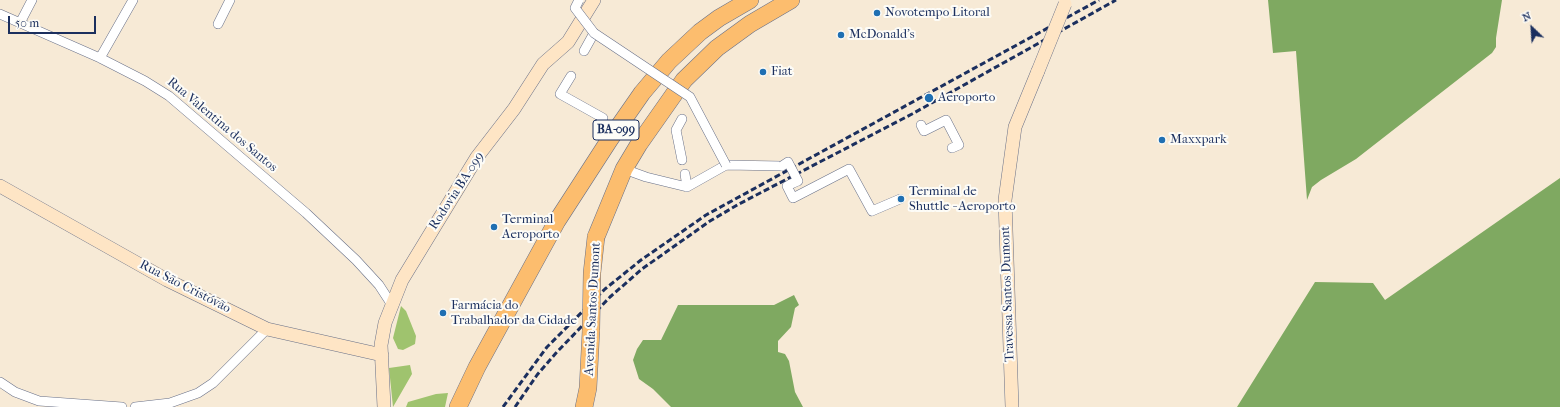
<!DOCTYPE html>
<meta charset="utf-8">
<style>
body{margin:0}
#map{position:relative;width:1560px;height:407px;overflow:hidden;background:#f7ead6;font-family:"IM FELL French Canon",serif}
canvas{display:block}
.north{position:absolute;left:1512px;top:8px;width:40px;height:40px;-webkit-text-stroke:3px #fdfcf7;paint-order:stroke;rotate:335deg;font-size:11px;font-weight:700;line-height:16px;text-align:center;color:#1b2f5e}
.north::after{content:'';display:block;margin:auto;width:14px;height:18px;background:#1b2f5e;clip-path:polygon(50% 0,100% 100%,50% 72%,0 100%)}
.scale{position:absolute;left:8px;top:16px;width:88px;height:18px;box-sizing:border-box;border:2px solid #1b2f5e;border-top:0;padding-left:5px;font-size:12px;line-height:14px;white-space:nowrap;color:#1b2f5e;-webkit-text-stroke:3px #fdfcf7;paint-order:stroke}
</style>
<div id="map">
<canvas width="1560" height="407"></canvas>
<div class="north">N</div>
<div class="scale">50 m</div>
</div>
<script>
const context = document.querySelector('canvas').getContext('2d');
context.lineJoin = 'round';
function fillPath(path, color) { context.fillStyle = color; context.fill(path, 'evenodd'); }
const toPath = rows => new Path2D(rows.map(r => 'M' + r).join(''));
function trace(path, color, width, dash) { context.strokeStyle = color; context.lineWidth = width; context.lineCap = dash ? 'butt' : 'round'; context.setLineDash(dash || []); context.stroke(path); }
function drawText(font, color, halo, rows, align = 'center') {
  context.font = font + ' "IM FELL French Canon",serif'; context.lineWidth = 4; context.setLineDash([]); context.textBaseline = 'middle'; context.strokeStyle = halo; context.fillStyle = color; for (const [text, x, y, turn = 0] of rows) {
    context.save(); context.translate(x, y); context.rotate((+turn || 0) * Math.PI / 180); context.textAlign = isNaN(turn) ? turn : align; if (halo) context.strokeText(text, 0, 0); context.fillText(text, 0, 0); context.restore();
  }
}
const green = toPath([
 [401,306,406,311,416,336,415,344,403,350,398,349,393,338],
 [410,365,412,374,393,407,389,368],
 [448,393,445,407,406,407,408,402,436,394]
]);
const forest = toPath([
 [1268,0,1502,0,1496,38,1496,47,1492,53,1356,159,1321,180,1312,187,1307,200,1296,51,1273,53],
 [1560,178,1560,407,1237,407,1315,282,1373,283,1385,300],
 [794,295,799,305,795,308,791,327,778,341,778,352,785,354,789,361,795,392,803,407,671,407,653,389,639,379,633,360,637,349,643,340,661,340,678,305,774,305]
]);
const street = toPath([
 [0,14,100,58,145,81,169,96,306,213,356,260,379,285,392,305],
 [20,23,32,0],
 [218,24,230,0],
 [584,51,594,33],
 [100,58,133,0],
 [571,76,560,94,603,118],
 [921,125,924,131,946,120,959,145,952,148],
 [682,160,676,130,682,119],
 [624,169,646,177,687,187,726,165,782,166],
 [685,174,687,187],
 [791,184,787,186,793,198,849,169,872,211,900,199],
 [0,382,15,392,39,401,122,407],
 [135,407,170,403,198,393,213,383,267,329]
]);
const secondary = toPath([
 [0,186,167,280,267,329,382,355],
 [384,407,381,345,385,323,402,280,477,157,514,109,543,64,568,42,594,0],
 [1012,407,1005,200,1015,127,1038,71]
]);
const highway = toPath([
 [596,237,624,169,639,144,684,80,717,48,750,24,791,0],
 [458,407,477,367,557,221,610,139,642,93,669,61,700,32,719,18,750,0],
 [584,407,588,388,591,330]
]);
const rail = toPath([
 [503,407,547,347,605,289,641,260,706,215,1099,0],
 [515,407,537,375,556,353,610,297,642,269,710,221,739,204,912,114,1116,0]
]);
const streetBridge = toPath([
 [579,0,575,8,594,33,690,97,726,165],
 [782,166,788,162,798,181,791,184]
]);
const secondaryBridge = toPath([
 [1038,71,1065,4]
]);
const highwayBridge = toPath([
 [591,330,592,273,596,237]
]);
const markers = [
 [877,13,4,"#1f6fb2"],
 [841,35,4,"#1f6fb2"],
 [763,72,4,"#1f6fb2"],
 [929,98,5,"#1f6fb2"],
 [1162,140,4,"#1f6fb2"],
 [901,199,4,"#1f6fb2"],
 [494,227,4,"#1f6fb2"],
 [443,313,4,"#1f6fb2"]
];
const shields = [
 [616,130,46]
];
const shieldNames = [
 ["BA-099",616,130]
];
const poiNames = [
 ["Novotempo Litoral",885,13],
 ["McDonald's",849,35],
 ["Fiat",771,72],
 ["Aeroporto",938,98],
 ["Maxxpark",1170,140],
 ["Terminal de",909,192],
 ["Shuttle - Aeroporto",909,207],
 ["Terminal",502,220],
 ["Aeroporto",502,235],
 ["Farmácia do",451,306],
 ["Trabalhador da Cidade",451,321]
];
const streetNames = [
 ["Rua Valentina dos Santos",222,125,40],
 ["Rodovia BA-099",457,191,-57],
 ["Rua São Cristóvão",185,287,27],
 ["Travessa Santos Dumont",1008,294,-92],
 ["Avenida Santos Dumont",593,309,-87]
];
fillPath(green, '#9fc36e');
fillPath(forest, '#7fa961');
trace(street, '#687088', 10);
trace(secondary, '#687088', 14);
trace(highway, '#687088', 18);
trace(street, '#fff', 9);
trace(secondary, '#fee5c5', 13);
trace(highway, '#fcbd6e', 17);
trace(rail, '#1b2f5e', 3, [6, 3]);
trace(streetBridge, '#687088', 10, []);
trace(secondaryBridge, '#687088', 14, []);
trace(highwayBridge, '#687088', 18, []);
trace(streetBridge, '#fff', 9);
trace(secondaryBridge, '#fee5c5', 13);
trace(highwayBridge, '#fcbd6e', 17);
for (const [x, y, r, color] of markers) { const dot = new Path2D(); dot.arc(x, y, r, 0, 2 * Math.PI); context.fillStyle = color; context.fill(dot); trace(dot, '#fdfcf7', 1.5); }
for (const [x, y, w] of shields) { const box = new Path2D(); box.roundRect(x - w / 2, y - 10, w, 20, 3); context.fillStyle = '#fdfcf7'; context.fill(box); trace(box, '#1b2f5e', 1); }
drawText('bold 12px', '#1b2f5e', null, shieldNames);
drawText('13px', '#1b2f5e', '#fdfcf7', poiNames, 'left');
drawText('13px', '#1b2f5e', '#fdfcf7', streetNames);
</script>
